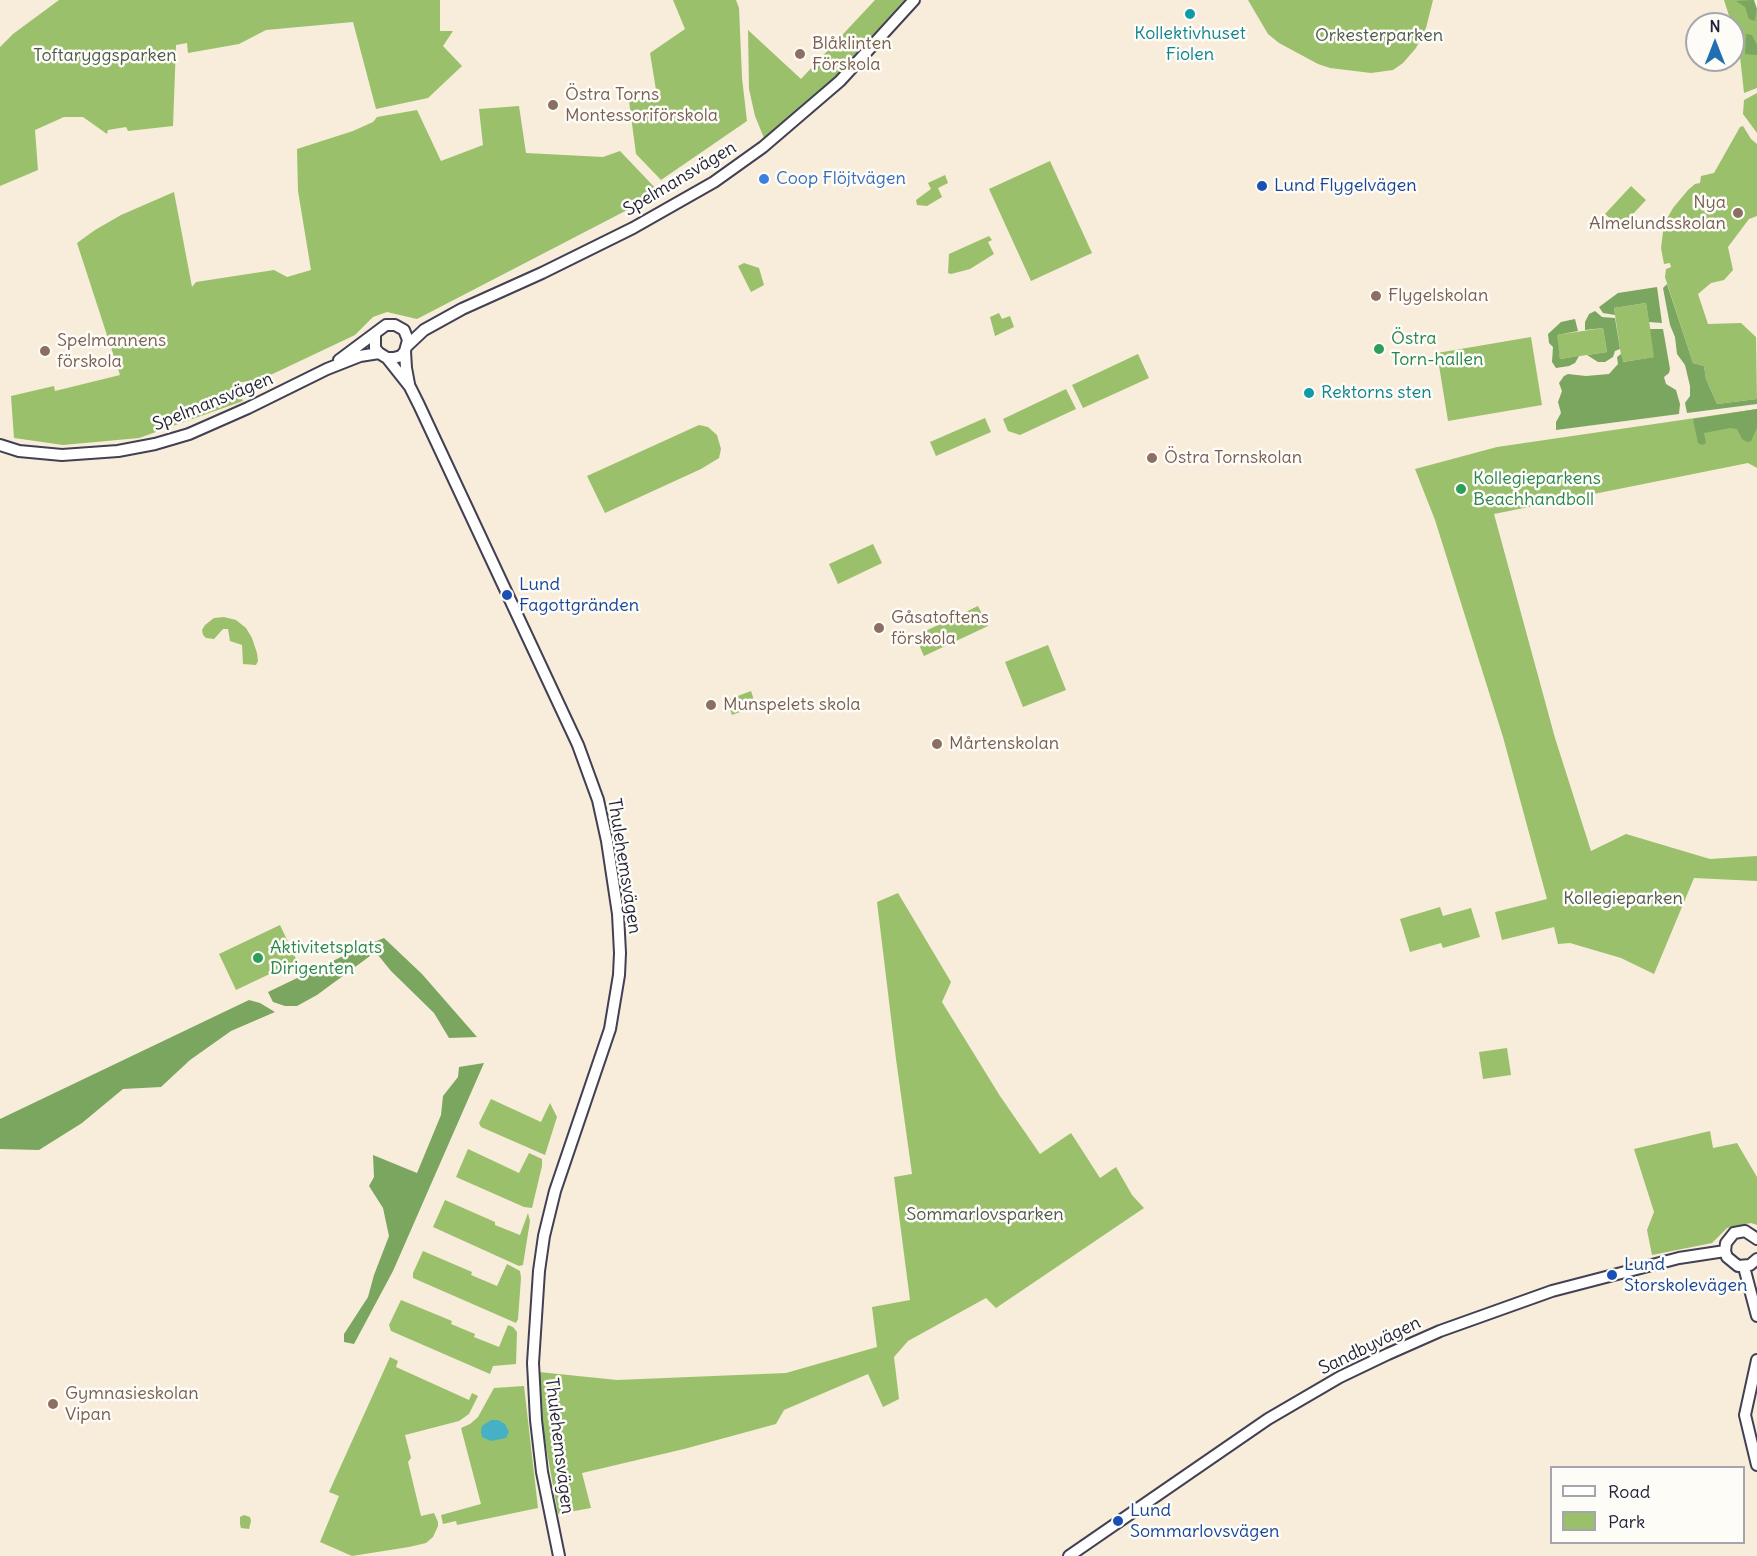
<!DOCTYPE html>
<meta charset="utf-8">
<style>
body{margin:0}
#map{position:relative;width:1757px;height:1556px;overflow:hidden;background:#f8ecda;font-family:Delius,sans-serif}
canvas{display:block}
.legend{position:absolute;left:1550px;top:1466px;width:195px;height:78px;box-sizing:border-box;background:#fdfcf7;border:2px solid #a5a5ac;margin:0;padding:8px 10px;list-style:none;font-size:18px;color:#22223b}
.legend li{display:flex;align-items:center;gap:12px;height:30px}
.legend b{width:30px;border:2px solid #a5a5ac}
.north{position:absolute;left:1685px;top:12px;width:60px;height:60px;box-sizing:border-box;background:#fdfcf7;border:2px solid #a5a5ac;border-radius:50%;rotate:0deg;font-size:16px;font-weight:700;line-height:24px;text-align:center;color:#22223b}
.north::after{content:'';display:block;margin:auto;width:21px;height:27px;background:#1f6fb2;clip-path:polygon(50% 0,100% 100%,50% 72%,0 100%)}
</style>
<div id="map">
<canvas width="1757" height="1556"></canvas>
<ul class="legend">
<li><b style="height:8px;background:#fff"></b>Road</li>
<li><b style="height:16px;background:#9ac06b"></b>Park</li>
</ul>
<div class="north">N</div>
</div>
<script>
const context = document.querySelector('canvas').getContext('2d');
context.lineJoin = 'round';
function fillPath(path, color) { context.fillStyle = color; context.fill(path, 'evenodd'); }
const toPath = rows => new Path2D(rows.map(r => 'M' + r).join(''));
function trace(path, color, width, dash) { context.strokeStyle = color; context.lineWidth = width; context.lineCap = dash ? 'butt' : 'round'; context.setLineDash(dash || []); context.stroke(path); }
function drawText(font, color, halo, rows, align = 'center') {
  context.font = font + ' Delius,sans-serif'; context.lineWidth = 5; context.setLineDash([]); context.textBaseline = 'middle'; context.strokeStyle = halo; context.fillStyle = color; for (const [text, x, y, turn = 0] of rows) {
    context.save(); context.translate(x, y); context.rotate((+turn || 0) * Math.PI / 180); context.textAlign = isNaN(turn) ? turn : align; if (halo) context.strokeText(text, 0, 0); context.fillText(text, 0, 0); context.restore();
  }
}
const green = toPath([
 [59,0,440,0,440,31,453,31,443,46,462,66,428,98,376,109,353,22,266,30,239,44,188,53,187,43,176,45,173,126,128,131,126,127,108,130,107,134,83,117,64,117,35,130,38,170,0,186,0,47,13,34],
 [673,0,736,0,739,8,742,78,747,121,661,180,636,154,629,101,657,96,650,53,685,29],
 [875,0,908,0,840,81,764,138,755,116,749,89,748,30,801,79],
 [1248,0,1433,0,1426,28,1416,48,1403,63,1393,70,1371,73,1330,68,1318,64,1279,43,1268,34],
 [1724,0,1753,0,1757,12,1757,88,1744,93,1739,47],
 [1757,93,1757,133,1743,114,1744,100],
 [519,106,526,153,603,157,620,151,660,193,417,319,387,312,373,317,355,335,262,379,236,383,243,401,139,438,63,445,14,438,11,396,54,386,55,391,120,375,77,243,95,230,121,215,174,192,192,287,196,282,274,270,287,277,311,270,298,191,297,149,353,131,373,122,377,117,417,110,441,161,483,145,479,109],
 [1743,126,1751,139,1757,144,1757,216,1749,219,1728,247,1733,270,1724,280,1711,283,1698,294,1708,324,1741,323,1756,337,1757,399,1717,404,1706,379,1704,366,1693,363,1665,277,1666,269,1671,267,1670,263,1664,264,1661,248,1664,224,1673,208,1688,190,1695,184,1700,183,1701,176,1714,173,1740,127],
 [1050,161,1092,253,1031,281,989,189],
 [945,175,948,183,938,188,942,197,927,206,917,205,916,200,931,189,928,183],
 [1631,186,1646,200,1620,228,1605,214],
 [989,236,992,240,988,242,994,254,970,269,951,274,948,273,949,254],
 [744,263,759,268,764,285,751,292,738,266],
 [1646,303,1655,357,1622,362,1614,308],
 [999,313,1002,319,1010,316,1014,327,995,336,990,317],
 [1603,328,1607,352,1560,359,1556,335],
 [1531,337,1542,405,1448,421,1437,353],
 [1138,354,1149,378,1083,408,1072,385],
 [1066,389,1076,409,1020,435,1008,431,1003,419],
 [1757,409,1757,468,1748,463,1494,514,1555,738,1591,851,1626,834,1710,859,1757,856,1757,881,1694,878,1654,974,1621,958,1570,943,1558,944,1554,927,1502,940,1495,912,1547,899,1503,737,1435,520,1415,469,1497,447],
 [985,418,991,432,936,456,930,442],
 [699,425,708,427,717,435,721,449,719,458,701,469,605,513,587,476],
 [873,544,882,563,838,584,829,564],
 [978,606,988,626,924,656,915,636],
 [224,617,236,620,246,628,252,638,257,653,258,661,256,665,243,664,242,645,230,641,228,629,223,629,214,639,206,638,203,635,202,630,205,625,214,618],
 [1048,645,1066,690,1023,707,1005,662],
 [751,691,756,706,732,715,727,700],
 [898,893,951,982,942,1002,1000,1096,1040,1154,1071,1133,1100,1178,1116,1167,1132,1195,1144,1208,996,1308,986,1298,908,1341,894,1357,899,1399,883,1407,868,1374,784,1410,776,1424,684,1449,582,1473,591,1508,558,1514,541,1418,539,1372,617,1380,786,1373,877,1347,872,1307,910,1300,894,1177,912,1174,896,1059,877,902],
 [1440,907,1443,916,1471,908,1480,937,1443,948,1441,943,1410,952,1400,919],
 [280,925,297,961,236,990,219,954],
 [1507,1048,1511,1075,1483,1079,1479,1052],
 [491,1099,541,1122,550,1103,557,1117,545,1155,481,1127,479,1123],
 [1710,1131,1713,1148,1737,1143,1757,1177,1757,1225,1751,1223,1727,1228,1712,1243,1652,1255,1647,1230,1654,1212,1634,1149],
 [468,1149,519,1173,529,1153,542,1159,542,1166,532,1208,524,1207,456,1177],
 [445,1200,495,1222,495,1225,520,1235,528,1213,530,1221,523,1265,519,1266,433,1227],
 [423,1251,472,1272,471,1275,497,1286,507,1264,520,1271,521,1278,518,1319,516,1323,413,1278,413,1273],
 [401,1300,452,1321,451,1324,475,1334,474,1337,499,1347,508,1325,513,1327,517,1332,516,1364,493,1366,490,1374,391,1331,389,1325],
 [390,1357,398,1361,396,1367,469,1400,472,1393,478,1396,469,1414,459,1421,405,1435,411,1458,408,1462,421,1516,434,1513,438,1522,438,1526,433,1537,426,1543,409,1547,352,1556,320,1542,339,1496,329,1492],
 [524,1386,538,1508,457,1525,456,1521,443,1524,441,1515,481,1504,461,1428,470,1424,478,1417,494,1388],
 [244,1515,250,1517,251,1521,249,1529,241,1528,240,1524,240,1517]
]);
const forest = toPath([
 [1754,0,1757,9,1755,21,1749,19,1745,7,1736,1],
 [1746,34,1752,35,1757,45,1757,55,1745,54],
 [1667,284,1693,363,1704,366,1706,379,1717,404,1757,399,1757,404,1687,413,1685,403,1690,396,1690,386,1685,365,1677,354,1675,337,1670,325,1663,288],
 [1657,287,1662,323,1649,322,1646,303,1614,308,1615,315,1603,313,1599,307,1618,293],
 [1595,311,1602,317,1615,318,1620,349,1615,351,1613,357,1605,362,1598,362,1587,355,1607,352,1603,328,1585,330,1585,322,1589,314],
 [1575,319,1578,331,1557,335,1560,359,1579,356,1575,363,1569,366,1556,368,1552,362,1553,347,1549,343,1548,334,1561,322],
 [1650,329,1663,329,1670,369,1669,373,1664,377,1666,384,1676,390,1680,404,1679,414,1556,430,1556,422,1561,413,1558,402,1562,391,1559,383,1564,376,1568,374,1586,376,1609,374,1618,364,1617,357,1621,354,1623,362,1654,357],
 [1757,409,1757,428,1751,441,1747,442,1742,439,1737,429,1730,428,1704,433,1706,443,1702,445,1698,443,1693,419],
 [384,938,422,974,477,1037,449,1038,434,1013,391,971,369,944],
 [362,947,370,956,317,995,297,1006,285,1006,273,1002,268,992],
 [249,1000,260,1003,275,1012,231,1031,190,1060,161,1087,123,1089,82,1123,39,1150,0,1149,0,1119],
 [484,1063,393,1271,354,1344,344,1342,344,1334,368,1297,374,1275,389,1236,383,1208,369,1186,374,1177,373,1155,417,1173,441,1115,443,1096,458,1077,459,1067]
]);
const water = toPath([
 [491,1420,498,1420,505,1424,509,1432,506,1438,491,1441,482,1437,481,1432,482,1426]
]);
const secondary = toPath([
 [407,346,424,330,462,309,542,273,633,228,714,182,763,147,840,81,914,0],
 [405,351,406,368,409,384],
 [387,358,410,387,419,405,578,745,598,800,607,841,618,914,620,953,619,975,610,1029,555,1191,544,1236,539,1271,533,1363,536,1420,542,1472,559,1556],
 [339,360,386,325,395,325,404,330,408,340,405,351,401,356,394,358,387,358,379,353,375,348,375,334],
 [0,445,19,451,62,455,118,451,155,444,189,434,248,408,327,369,360,356,379,353],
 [1757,1239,1745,1231,1734,1233,1726,1243,1725,1251,1727,1257,1738,1266,1750,1265,1757,1259],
 [1744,1267,1757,1316],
 [1757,1360,1745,1415,1757,1465],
 [1069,1556,1268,1419,1340,1377,1388,1354,1440,1331,1552,1291,1679,1258,1725,1251]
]);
const markers = [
 [1190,14,6,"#0f9aa8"],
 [800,54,6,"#8d6e63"],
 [553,105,6,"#8d6e63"],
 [764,179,6,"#3f7fe0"],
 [1262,186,6,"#1a4fb4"],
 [1738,213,6,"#8d6e63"],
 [1376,296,6,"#8d6e63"],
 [1379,349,6,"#2e9e5b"],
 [45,351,6,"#8d6e63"],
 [1309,393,6,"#0f9aa8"],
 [1152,458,6,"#8d6e63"],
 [1461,489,6,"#2e9e5b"],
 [507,595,6,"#1a4fb4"],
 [879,628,6,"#8d6e63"],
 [711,705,6,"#8d6e63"],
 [937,744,6,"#8d6e63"],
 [258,958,6,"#2e9e5b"],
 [1612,1275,6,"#1a4fb4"],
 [53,1404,6,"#8d6e63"],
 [1118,1521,6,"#1a4fb4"]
];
const cultureNames = [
 ["Kollektivhuset",1190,34],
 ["Fiolen",1190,55],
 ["Rektorns sten",1321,393,"left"]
];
const parkNames = [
 ["Orkesterparken",1379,36],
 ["Toftaryggsparken",105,56],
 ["Kollegieparken",1623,899],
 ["Sommarlovsparken",985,1215]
];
const educationNames = [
 ["Blåklinten",812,44],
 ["Förskola",812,65],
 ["Östra Torns",565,95],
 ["Montessoriförskola",565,116],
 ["Nya",1726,203,"right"],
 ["Almelundsskolan",1726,224,"right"],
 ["Flygelskolan",1388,296],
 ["Spelmannens",57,341],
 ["förskola",57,362],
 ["Östra Tornskolan",1164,458],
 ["Gåsatoftens",891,618],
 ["förskola",891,639],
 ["Munspelets skola",723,705],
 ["Mårtenskolan",949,744],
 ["Gymnasieskolan",65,1394],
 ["Vipan",65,1415]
];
const streetNames = [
 ["Spelmansvägen",680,179,-31],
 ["Spelmansvägen",213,402,-22],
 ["Thulehemsvägen",624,866,81],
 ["Sandbyvägen",1370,1346,-26],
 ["Thulehemsvägen",559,1446,83]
];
const shopNames = [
 ["Coop Flöjtvägen",776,179]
];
const transitNames = [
 ["Lund Flygelvägen",1274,186],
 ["Lund",519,585],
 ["Fagottgränden",519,606],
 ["Lund",1624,1265],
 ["Storskolevägen",1624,1286],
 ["Lund",1130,1511],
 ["Sommarlovsvägen",1130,1532]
];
const leisureNames = [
 ["Östra",1391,339],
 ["Torn-hallen",1391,360],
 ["Kollegieparkens",1473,479],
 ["Beachhandboll",1473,500],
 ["Aktivitetsplats",270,948],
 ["Dirigenten",270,969]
];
fillPath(green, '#9ac06b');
fillPath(forest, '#7ba65f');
fillPath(water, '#46b1c5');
trace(secondary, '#424053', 14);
trace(secondary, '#fff', 10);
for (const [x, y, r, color] of markers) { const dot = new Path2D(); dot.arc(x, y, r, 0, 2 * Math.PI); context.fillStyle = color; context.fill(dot); trace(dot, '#fdfcf7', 2); }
drawText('18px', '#0d838f', '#fdfcf7', cultureNames);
drawText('18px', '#4c594c', '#fdfcf7', parkNames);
drawText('18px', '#785e54', '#fdfcf7', educationNames, 'left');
drawText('18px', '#22223b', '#fdfcf7', streetNames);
drawText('18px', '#366cbe', '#fdfcf7', shopNames, 'left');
drawText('18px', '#164399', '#fdfcf7', transitNames, 'left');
drawText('18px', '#27864d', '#fdfcf7', leisureNames, 'left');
</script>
